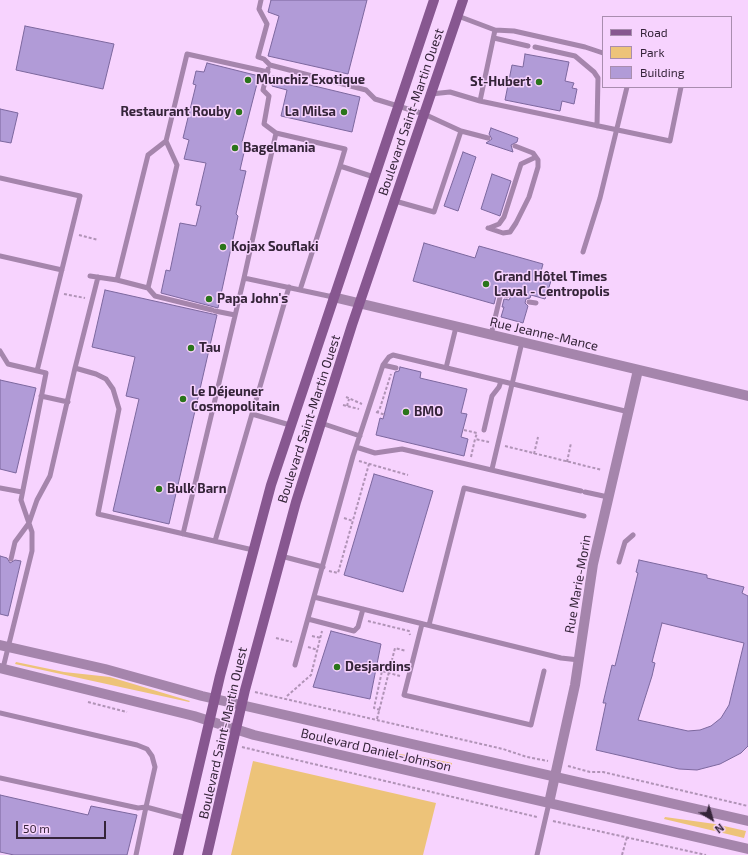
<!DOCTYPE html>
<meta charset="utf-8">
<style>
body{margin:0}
#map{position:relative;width:748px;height:855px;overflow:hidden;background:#f7d3fe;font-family:"Exo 2",sans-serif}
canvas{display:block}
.legend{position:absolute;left:602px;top:16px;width:130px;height:72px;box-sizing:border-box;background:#f7d3fe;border:1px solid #a98daf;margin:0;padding:5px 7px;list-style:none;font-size:12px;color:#352439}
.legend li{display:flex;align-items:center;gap:8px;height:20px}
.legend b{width:20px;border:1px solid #a98daf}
.north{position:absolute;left:692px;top:799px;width:40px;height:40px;-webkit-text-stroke:3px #f7d3fe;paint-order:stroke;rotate:142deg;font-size:11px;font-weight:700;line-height:16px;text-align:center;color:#352439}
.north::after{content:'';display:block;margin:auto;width:14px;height:18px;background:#352439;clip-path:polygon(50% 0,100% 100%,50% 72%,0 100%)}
.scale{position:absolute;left:16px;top:821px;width:90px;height:18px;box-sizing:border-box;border:2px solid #352439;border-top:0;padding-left:5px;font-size:12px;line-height:14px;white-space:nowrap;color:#352439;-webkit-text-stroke:3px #f7d3fe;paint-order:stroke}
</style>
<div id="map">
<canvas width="748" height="855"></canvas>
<ul class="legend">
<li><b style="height:5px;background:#875790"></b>Road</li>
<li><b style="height:11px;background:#edc379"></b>Park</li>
<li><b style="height:11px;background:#b19bd7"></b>Building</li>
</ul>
<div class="north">N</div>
<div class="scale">50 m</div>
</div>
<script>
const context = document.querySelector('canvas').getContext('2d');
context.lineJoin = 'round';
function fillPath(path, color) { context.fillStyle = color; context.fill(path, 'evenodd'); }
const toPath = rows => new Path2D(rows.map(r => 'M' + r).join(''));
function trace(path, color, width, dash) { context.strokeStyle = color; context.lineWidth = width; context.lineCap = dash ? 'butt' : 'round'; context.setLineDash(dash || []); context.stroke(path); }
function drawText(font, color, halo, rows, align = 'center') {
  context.font = font + ' "Exo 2",sans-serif'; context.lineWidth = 3; context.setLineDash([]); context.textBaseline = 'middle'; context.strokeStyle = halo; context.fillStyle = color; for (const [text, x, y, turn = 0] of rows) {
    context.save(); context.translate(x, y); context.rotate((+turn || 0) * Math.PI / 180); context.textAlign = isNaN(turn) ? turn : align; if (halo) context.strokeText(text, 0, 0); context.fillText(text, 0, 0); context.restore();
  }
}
const green = toPath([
 [16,662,64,672,110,677,190,701,189,702,15,664],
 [384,752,422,757,452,763,452,765,404,759,384,754],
 [253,761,436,803,423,855,231,855],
 [665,817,715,824,746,831,744,838,664,819]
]);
const building = toPath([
 [271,0,367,0,348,74,268,56,279,16,268,12,271,0],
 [25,26,114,44,103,89,16,70,25,26],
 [525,54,569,62,565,81,574,83,572,88,577,89,574,104,562,101,560,111,505,100,512,65,523,67,525,54],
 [207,63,259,76,242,142,246,144,240,170,246,171,236,214,238,216,218,308,161,293,166,270,170,271,180,223,196,226,201,206,196,205,206,163,184,159,189,140,183,138,196,85,193,84,196,71,204,72,207,63],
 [273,76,360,97,352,132,281,116,287,90,272,86,273,76],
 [0,109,18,113,11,143,0,141,0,109],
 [491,128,518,138,517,142,511,145,513,152,486,143,492,139,489,134,491,128],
 [463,152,476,157,458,211,444,206,463,152],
 [492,174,511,181,500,216,481,209,492,174],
 [424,243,475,258,479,246,543,264,540,275,552,278,545,299,531,295,530,298,526,299,525,303,528,306,523,323,501,317,504,307,502,307,504,299,509,300,511,296,509,293,503,289,497,292,494,304,413,281,424,243],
 [105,290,217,315,169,524,113,511,139,399,126,396,135,357,92,347,105,290],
 [400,367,421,372,420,378,467,389,461,413,467,414,461,437,468,439,464,456,376,435,380,418,383,419,395,372,399,371,400,367],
 [0,380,36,388,16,473,0,469,0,380],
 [374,474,433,491,403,592,344,575,374,474],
 [0,556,7,558,10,563,15,560,21,561,8,616,0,614,0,556],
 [639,560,707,575,707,578,744,587,742,593,748,596,748,746,741,753,720,764,697,770,679,769,596,750,606,703,603,703,612,665,615,666,638,573,636,572,639,560],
 [662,623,744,643,729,705,721,718,711,726,700,730,688,731,638,720,652,676,655,663,652,662,662,623],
 [331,631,381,644,370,699,313,687,331,631],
 [0,795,88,815,91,806,137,815,127,855,14,855,0,852,0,795]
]);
const path = toPath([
 [79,235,98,240],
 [64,294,85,298],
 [346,397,362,404],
 [343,405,359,409],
 [347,406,349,399],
 [376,412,386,415],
 [377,413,380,408,391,374],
 [464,430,477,433,475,439],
 [505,446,602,470],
 [534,454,538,437],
 [471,457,475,439,489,442],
 [359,461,408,475],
 [567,462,571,443],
 [344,518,353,521],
 [329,571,338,573,369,464],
 [368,621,409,631,410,635],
 [312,636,321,638],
 [276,638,292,642],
 [308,647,318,650],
 [255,692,503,749,527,757,548,761],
 [287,696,311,675,322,631],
 [88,702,127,712],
 [380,710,374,708,382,671,400,676],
 [377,719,395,648,406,651],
 [242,747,537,817],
 [568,766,590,772,603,772,748,806],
 [553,821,706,855],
 [622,855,627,837]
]);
const service = toPath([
 [261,0,259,9,267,24,258,57,264,59,270,65,366,90,375,99,424,114,461,131,434,212,395,201],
 [458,16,495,30,480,101],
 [495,30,514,31,585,47,603,53],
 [494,38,528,46],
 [535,47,575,56,594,72,598,78,597,126],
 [268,69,263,90,269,96,264,124,276,133],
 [431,94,450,92,480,101,670,141,681,87],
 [461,131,488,138],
 [0,178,80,196,37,371],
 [488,228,503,233,510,232,516,223,529,197,538,167,538,160,533,153,515,146],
 [489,228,499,224,504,217,521,164,536,157],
 [583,252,600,198,627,87],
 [0,256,62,270],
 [90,276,117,280],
 [98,277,75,368,96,374,106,379,113,389,119,409,98,514,253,550],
 [244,278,333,297],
 [148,288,177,165,166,141],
 [300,290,340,166,374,177],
 [529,302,536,303],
 [212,310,155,296,148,288,117,280,148,155,166,141,187,54,268,72],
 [215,311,235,315],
 [491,335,501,293,507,296],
 [0,351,8,364,46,373,21,500,32,532,32,551,3,668],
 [383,365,396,368],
 [446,368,456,327],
 [41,396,68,402],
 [252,414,290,425],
 [321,423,360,436],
 [484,430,492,396,499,387,501,381],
 [356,447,375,453,402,449,581,491],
 [492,469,522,342],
 [0,488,22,492],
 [585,492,608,497],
 [183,534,244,278,276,133,345,149,340,166],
 [215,541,289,287],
 [281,556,323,567],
 [11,559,15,542,29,523,37,500,50,476,75,368],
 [619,562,625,542,633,535],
 [314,597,561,658,579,660],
 [308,619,354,631,358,627,363,609],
 [422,624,404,695,531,725,544,671],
 [429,625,464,488,584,516],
 [295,665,353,456,383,365,389,357,393,355,629,412],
 [0,713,137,745,147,749,152,756,155,767,146,807,187,818],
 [0,778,138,808,146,807,136,855],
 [537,855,549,803]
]);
const minor = toPath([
 [333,297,748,396],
 [549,803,575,685,593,564,638,370]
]);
const tertiary = toPath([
 [0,645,105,669,202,696,748,821],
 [0,668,194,716,254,735,748,849]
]);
const secondary = toPath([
 [178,855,220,676,271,485,434,0],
 [207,855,245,690,296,502,352,325,463,0]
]);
const markers = [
 [248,80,4,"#2a751b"],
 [539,82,4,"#2a751b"],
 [239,112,4,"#2a751b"],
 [344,112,4,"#2a751b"],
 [235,148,4,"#2a751b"],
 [223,247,4,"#2a751b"],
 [486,284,4,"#2a751b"],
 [209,299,4,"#2a751b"],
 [191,348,4,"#2a751b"],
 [183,399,4,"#2a751b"],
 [406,412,4,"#2a751b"],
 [159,489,4,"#2a751b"],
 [337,667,4,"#2a751b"]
];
const poiNames = [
 ["Munchiz Exotique",256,80],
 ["St-Hubert",531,82,"right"],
 ["Restaurant Rouby",231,112,"right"],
 ["La Milsa",336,112,"right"],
 ["Bagelmania",243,148],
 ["Kojax Souflaki",231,247],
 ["Grand Hôtel Times",494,277],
 ["Laval - Centropolis",494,292],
 ["Papa John's",217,299],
 ["Tau",199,348],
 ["Le Déjeuner",191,392],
 ["Cosmopolitain",191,407],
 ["BMO",414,412],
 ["Bulk Barn",167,489],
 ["Desjardins",345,667]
];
const streetNames = [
 ["Boulevard Saint-Martin Ouest",411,112,-71],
 ["Rue Jeanne-Mance",544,334,13],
 ["Boulevard Saint-Martin Ouest",309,419,-72],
 ["Rue Marie-Morin",578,584,-80],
 ["Boulevard Saint-Martin Ouest",223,733,-77],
 ["Boulevard Daniel-Johnson",376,750,13]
];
fillPath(green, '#edc379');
fillPath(building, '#b19bd7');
trace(building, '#7c679e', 1);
trace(path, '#b093b6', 2, [3, 2]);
trace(service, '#a585ac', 5);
trace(minor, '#a585ac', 10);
trace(tertiary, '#a585ac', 10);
trace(secondary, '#875790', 10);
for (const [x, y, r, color] of markers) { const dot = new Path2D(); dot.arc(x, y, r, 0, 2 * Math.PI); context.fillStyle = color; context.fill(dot); trace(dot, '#f7d3fe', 1.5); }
drawText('bold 13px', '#352439', '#f7d3fe', poiNames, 'left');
drawText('13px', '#352439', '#f7d3fe', streetNames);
</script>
